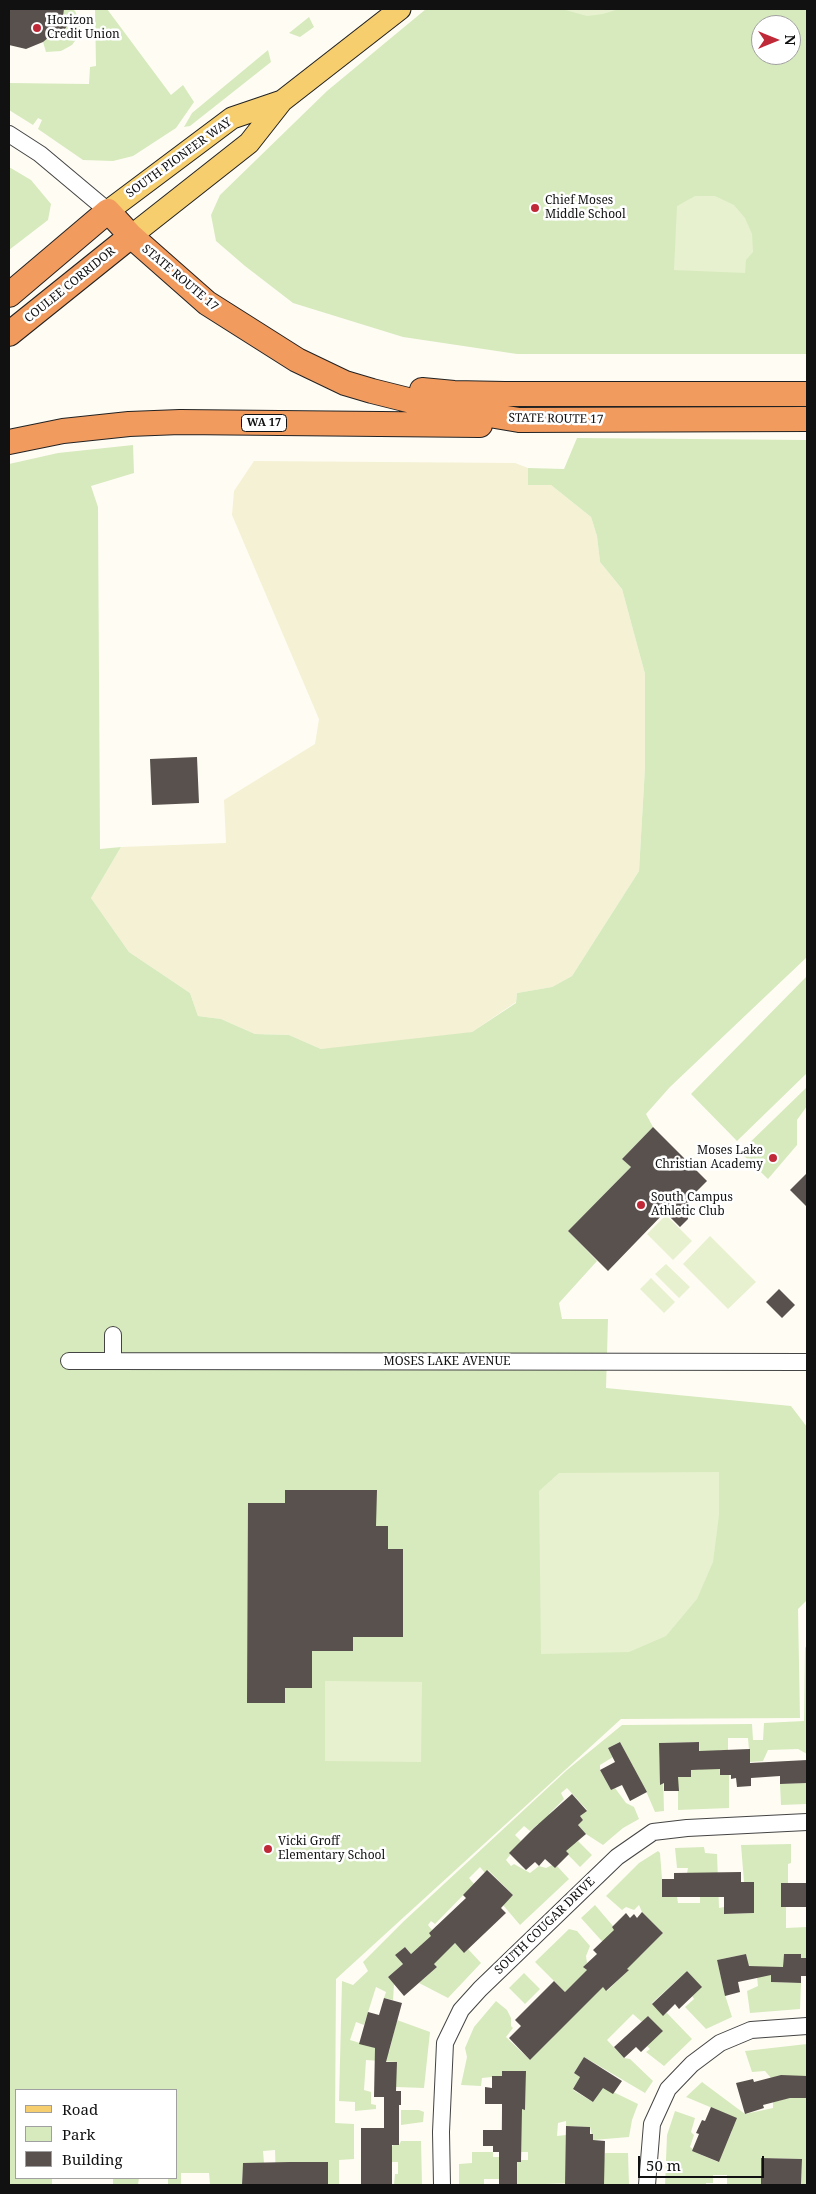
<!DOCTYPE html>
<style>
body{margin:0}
#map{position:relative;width:816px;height:2194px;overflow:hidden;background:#fffcf4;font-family:"Noto Serif",serif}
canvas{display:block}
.frame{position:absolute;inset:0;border:10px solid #111;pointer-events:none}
.legend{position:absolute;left:15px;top:2089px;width:162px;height:90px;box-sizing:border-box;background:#fff;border:1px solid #a0a0a0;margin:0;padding:6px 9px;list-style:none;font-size:15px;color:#111}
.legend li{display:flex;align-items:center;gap:10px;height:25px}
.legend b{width:25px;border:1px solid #a0a0a0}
.north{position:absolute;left:751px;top:15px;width:50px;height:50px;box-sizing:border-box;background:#fff;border:1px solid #a0a0a0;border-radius:50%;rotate:90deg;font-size:14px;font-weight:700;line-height:20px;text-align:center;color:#111}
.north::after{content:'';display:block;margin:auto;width:18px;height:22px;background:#c02938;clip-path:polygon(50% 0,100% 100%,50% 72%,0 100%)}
.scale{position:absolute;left:638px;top:2156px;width:126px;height:22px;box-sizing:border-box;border:2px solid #111;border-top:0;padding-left:6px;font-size:15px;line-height:18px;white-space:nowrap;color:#111;-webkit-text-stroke:4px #fff;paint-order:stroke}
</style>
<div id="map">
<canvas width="816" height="2194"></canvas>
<div class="frame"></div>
<ul class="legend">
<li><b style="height:6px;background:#f6ce6d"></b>Road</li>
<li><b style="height:14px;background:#d7eabd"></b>Park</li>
<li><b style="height:14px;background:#59514d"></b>Building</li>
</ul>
<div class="north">N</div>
<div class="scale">50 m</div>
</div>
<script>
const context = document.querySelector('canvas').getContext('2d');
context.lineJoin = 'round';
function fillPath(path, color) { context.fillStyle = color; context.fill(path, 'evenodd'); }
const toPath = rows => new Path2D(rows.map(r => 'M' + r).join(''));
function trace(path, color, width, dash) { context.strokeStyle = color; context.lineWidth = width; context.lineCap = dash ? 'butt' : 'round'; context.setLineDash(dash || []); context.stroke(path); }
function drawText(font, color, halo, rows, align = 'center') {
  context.font = font + ' "Noto Serif",serif'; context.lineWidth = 5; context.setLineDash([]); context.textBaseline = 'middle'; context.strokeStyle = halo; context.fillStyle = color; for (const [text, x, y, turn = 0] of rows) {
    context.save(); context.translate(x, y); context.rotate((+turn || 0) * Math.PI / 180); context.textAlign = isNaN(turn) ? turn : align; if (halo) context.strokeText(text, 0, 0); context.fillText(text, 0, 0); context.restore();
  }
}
const farmland = toPath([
 [254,461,515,463,528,468,528,485,551,485,591,517,597,536,600,562,622,589,645,674,645,767,639,871,572,976,552,987,517,993,516,1002,472,1032,411,1046,321,1049,289,1035,255,1034,221,1019,198,1016,190,993,129,952,91,898,121,847,226,843,224,800,315,744,319,719,232,515,234,491]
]);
const green = toPath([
 [64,9,73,9,75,11,80,22,80,34,72,45,61,51,46,52,43,42,54,33,59,37,70,22,63,17],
 [95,9,107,9,171,95,183,85,194,102,176,128,133,156,113,161,83,160,38,129,42,120,38,118,33,125,9,110,9,83,89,84,90,67,96,66],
 [426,9,807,9,807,354,517,354,403,337,293,303,245,266,216,241,211,215,220,195,327,91],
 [761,25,791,25,791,55,761,55],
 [309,17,314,27,300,37,289,33],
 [268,50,271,62,190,126,184,127,192,113],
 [9,167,31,180,51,204,48,220,9,250],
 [577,438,807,440,807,957,670,1087,646,1114,653,1127,622,1159,631,1167,568,1231,597,1261,559,1303,562,1319,608,1319,606,1388,791,1406,807,1427,807,1600,798,1609,800,1718,621,1719,336,1979,335,2123,354,2124,354,2159,339,2160,339,2184,328,2185,328,2162,290,2162,290,2185,276,2185,275,2150,263,2151,264,2163,243,2163,242,2185,210,2184,209,2173,181,2173,181,2185,168,2185,168,2178,176,2178,176,2090,16,2090,16,2178,52,2178,52,2185,9,2185,9,464,58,453,133,445,134,473,91,486,98,507,100,849,121,847,91,898,129,952,190,993,198,1016,221,1019,255,1034,289,1035,321,1049,472,1032,516,1003,517,993,552,987,572,976,639,871,645,767,645,674,622,589,600,562,597,536,591,517,551,485,528,485,528,468,564,469],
 [807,976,807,1073,737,1141,691,1094],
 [807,1087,807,1106,797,1120,797,1145,768,1179,740,1152],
 [807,1645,807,1760,807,1754,798,1749,768,1750,763,1761,750,1762,748,1738,728,1738,728,1750,719,1750,720,1775,729,1775,729,1808,678,1810,678,1777,691,1777,691,1770,700,1770,699,1742,659,1743,660,1773,663,1774,664,1811,655,1812,646,1791,620,1742,608,1748,613,1757,600,1765,600,1770,611,1790,615,1788,626,1803,634,1807,639,1819,623,1828,603,1845,586,1834,578,1825,583,1820,580,1816,587,1810,567,1788,561,1793,564,1799,549,1814,575,1843,578,1841,592,1855,580,1867,538,1824,530,1831,524,1826,515,1835,521,1841,506,1860,511,1866,514,1864,530,1873,539,1866,546,1868,552,1865,555,1868,557,1866,569,1879,520,1925,503,1905,513,1895,488,1870,485,1873,480,1867,469,1878,474,1884,435,1924,431,1921,428,1925,432,1930,429,1933,446,1951,455,1943,464,1953,468,1949,481,1963,448,1998,419,1983,437,1967,419,1947,411,1954,405,1947,395,1955,403,1964,388,1977,394,1984,393,2000,384,1998,386,1992,376,1987,364,2025,356,2022,350,2040,389,2052,397,2020,430,2032,424,2088,396,2087,396,2062,366,2060,364,2090,371,2092,371,2104,376,2105,376,2109,355,2111,355,2102,339,2101,342,1981,353,1985,368,1971,363,1962,404,1921,567,1770,622,1725,752,1724,753,1740,763,1740,764,1723,804,1721,805,1648],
 [807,1783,807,1804,781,1805,780,1784],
 [791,1844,791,1863,788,1864,788,1883,781,1884,781,1907,786,1907,786,1928,807,1927,807,1958,801,1958,801,1954,784,1954,783,1967,766,1967,767,1975,771,1975,771,1982,801,1983,800,2009,750,2013,747,1991,758,1986,757,1977,751,1976,746,1954,717,1960,725,1995,732,2017,706,2029,685,2007,694,1999,692,1996,701,1987,687,1971,652,2003,663,2015,667,2013,692,2039,664,2066,646,2052,650,2049,647,2046,662,2031,648,2016,642,2022,633,2014,607,2040,624,2058,630,2059,653,2081,645,2093,584,2057,574,2073,580,2077,573,2090,593,2102,603,2087,638,2104,632,2120,629,2137,593,2140,590,2127,566,2126,566,2121,558,2123,557,2136,566,2135,604,2159,605,2153,628,2153,629,2185,604,2185,603,2182,517,2185,517,2179,484,2179,484,2185,459,2185,459,2164,472,2163,472,2152,493,2152,493,2157,499,2157,499,2162,521,2162,521,2160,528,2160,528,2152,521,2152,501,2130,502,2109,525,2109,526,2071,503,2071,502,2076,482,2078,481,2086,461,2085,467,2057,465,2048,474,2027,496,2001,507,2010,511,2018,511,2026,513,2028,506,2037,530,2060,553,2037,532,2015,567,2022,572,1985,565,1992,535,1962,569,1929,577,1931,590,1946,586,1956,587,1963,584,1967,607,1991,628,1970,581,1918,595,1905,613,1926,612,1927,640,1956,663,1933,642,1912,639,1905,634,1910,626,1907,622,1910,606,1896,639,1863,658,1851,660,1853,662,1879,677,1897,678,1903,700,1903,700,1897,687,1873,688,1868,677,1868,675,1848,704,1847,705,1853,717,1854,719,1908,724,1907,725,1914,754,1913,754,1883,744,1882,741,1845],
 [524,1973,540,1989,525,2004,509,1988],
 [807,2044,807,2076,804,2076,804,2098,807,2098,807,2185,801,2185,802,2159,762,2158,761,2185,727,2184,727,2175,713,2175,713,2183,706,2183,706,2185,665,2185,667,2135,675,2111,695,2118,691,2132,694,2135,690,2147,693,2149,692,2151,718,2162,732,2131,729,2115,686,2097,702,2082,745,2114,773,2108,773,2102,789,2098,783,2075,771,2078,765,2071,752,2072,745,2051],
 [401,2110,419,2110,424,2112,423,2122,401,2125],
 [401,2141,421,2141,422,2185,394,2185,395,2174,398,2174,398,2162,392,2162,392,2147,393,2145,399,2145],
 [113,2178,139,2178,138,2185,113,2185]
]);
const pitch = toPath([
 [562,9,619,9,603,14,587,16],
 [695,196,715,196,734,205,745,218,752,234,753,252,746,260,745,273,674,270,677,206],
 [666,1215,692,1241,673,1260,647,1234],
 [710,1236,756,1282,728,1309,683,1264],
 [666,1264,690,1287,679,1298,655,1274],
 [651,1278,675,1302,664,1313,640,1289],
 [719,1472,719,1515,713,1562,697,1599,666,1636,629,1652,541,1654,539,1491,559,1473],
 [325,1681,422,1682,421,1762,325,1761]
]);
const building = toPath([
 [9,9,64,9,63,17,70,22,59,37,54,33,43,42,26,49,9,45],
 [197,757,199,803,152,805,150,759],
 [653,1127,707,1181,689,1199,688,1219,680,1227,665,1212,608,1271,568,1231,631,1167,622,1159],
 [807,1173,807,1207,790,1190],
 [779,1289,795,1305,782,1318,766,1302],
 [285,1490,377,1490,376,1526,388,1526,388,1549,403,1549,403,1637,353,1637,353,1651,312,1651,312,1688,285,1688,285,1703,247,1703,248,1503,285,1503],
 [620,1742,647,1792,630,1801,622,1785,611,1790,600,1770,615,1762,608,1748],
 [699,1742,699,1751,750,1749,750,1763,807,1760,807,1783,780,1784,780,1776,751,1778,751,1786,737,1787,736,1778,731,1779,731,1775,720,1775,720,1769,691,1770,691,1777,678,1777,679,1791,664,1791,664,1783,660,1785,659,1743],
 [572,1794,587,1811,580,1816,583,1820,578,1825,586,1834,566,1851,569,1854,555,1868,545,1859,539,1866,535,1862,526,1870,509,1853,534,1828],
 [487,1870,513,1895,501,1908,506,1913,464,1953,455,1943,434,1964,437,1967,404,1996,388,1977,403,1964,395,1955,405,1947,411,1954,431,1936,429,1933,466,1898,463,1895],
 [741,1872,741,1882,754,1882,754,1913,724,1914,724,1897,662,1897,662,1879,674,1879,674,1873],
 [781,1883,807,1883,807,1907,781,1907],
 [642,1912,663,1933,627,1969,629,1970,606,1991,603,1987,530,2060,509,2038,521,2026,515,2020,554,1981,565,1992,587,1970,583,1967,597,1954,593,1950,614,1930,612,1927,626,1913,630,1918,634,1914,637,1918],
 [746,1954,749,1966,783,1967,784,1954,801,1954,801,1958,807,1958,807,1976,801,1976,801,1983,771,1982,771,1975,738,1982,740,1992,725,1996,717,1960],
 [687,1971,702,1987,679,2009,675,2004,663,2016,652,2004],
 [384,1998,402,2003,386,2062,397,2062,396,2091,401,2091,401,2105,399,2105,399,2145,392,2145,392,2185,361,2185,361,2128,384,2128,384,2097,374,2097,375,2048,359,2044,368,2012,379,2015],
 [648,2016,663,2031,641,2052,636,2047,624,2058,614,2047],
 [584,2057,622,2081,613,2094,603,2088,593,2102,573,2089,580,2077,574,2073],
 [502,2071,526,2071,525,2110,522,2109,521,2162,517,2162,517,2185,499,2185,499,2152,493,2152,493,2146,483,2146,483,2130,502,2130,502,2104,485,2104,485,2087,492,2088,492,2076,502,2076],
 [781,2075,807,2076,807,2098,790,2098,763,2105,764,2108,745,2114,736,2083,753,2079,754,2082],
 [711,2107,737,2118,719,2162,692,2151,699,2134,696,2133,702,2120,705,2121],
 [566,2126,590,2127,590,2134,593,2134,593,2140,605,2141,604,2185,565,2185],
 [761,2158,802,2159,801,2185,761,2185],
 [290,2162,328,2162,328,2185,242,2185,243,2163]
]);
const minor = toPath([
 [9,134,40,154,108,211],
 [113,1335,113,1361,807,1362],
 [69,1361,113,1361],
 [442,2185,441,2132,445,2043,461,2010,480,1989,617,1857,653,1832,687,1828,807,1822],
 [647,2185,652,2124,668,2089,692,2064,720,2043,751,2030,807,2026]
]);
const major = toPath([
 [108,211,232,118,282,101],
 [131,236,249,143,282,101,400,9]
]);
const highway = toPath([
 [9,295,108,211,131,236,207,303,297,360,345,383,372,391,424,404,519,420,807,419],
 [9,334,131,236],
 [422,390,454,393,505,394,807,394],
 [9,442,63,431,129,424,180,422,480,425]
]);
const markers = [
 [37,28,5,"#c02938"],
 [535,208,5,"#c02938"],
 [773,1158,5,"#c02938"],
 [641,1205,5,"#c02938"],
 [268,1849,5,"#c02938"]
];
const shields = [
 [264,423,45]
];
const shieldNames = [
 ["WA 17",264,423]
];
const poiNames = [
 ["Horizon",47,21],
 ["Credit Union",47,35],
 ["Chief Moses",545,201],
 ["Middle School",545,215],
 ["Moses Lake",763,1151,"right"],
 ["Christian Academy",763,1165,"right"],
 ["South Campus",651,1198],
 ["Athletic Club",651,1212],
 ["Vicki Groff",278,1842],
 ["Elementary School",278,1856]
];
const streetNames = [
 ["SOUTH PIONEER WAY",179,158,-36],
 ["STATE ROUTE 17",180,278,40],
 ["COULEE CORRIDOR",70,285,-39],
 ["STATE ROUTE 17",556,419,1],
 ["MOSES LAKE AVENUE",447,1362],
 ["SOUTH COUGAR DRIVE",545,1926,-44]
];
fillPath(farmland, '#f5f1d4');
fillPath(green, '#d7eabd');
fillPath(pitch, '#e7f1cf');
fillPath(building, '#59514d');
trace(minor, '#444', 18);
trace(major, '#222', 23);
trace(highway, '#222', 26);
trace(minor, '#fff', 16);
trace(major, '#f6ce6d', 21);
trace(highway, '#f29b5f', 24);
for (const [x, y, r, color] of markers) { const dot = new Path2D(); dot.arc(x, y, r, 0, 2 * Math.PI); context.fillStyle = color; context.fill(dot); trace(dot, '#fff', 2); }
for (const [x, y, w] of shields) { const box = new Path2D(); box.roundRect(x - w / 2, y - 8.5, w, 17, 4); context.fillStyle = '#fff'; context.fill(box); trace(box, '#111', 1); }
drawText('bold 11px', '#111', null, shieldNames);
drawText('12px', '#111', '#fff', poiNames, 'left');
drawText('12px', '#111', '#fff', streetNames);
</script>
